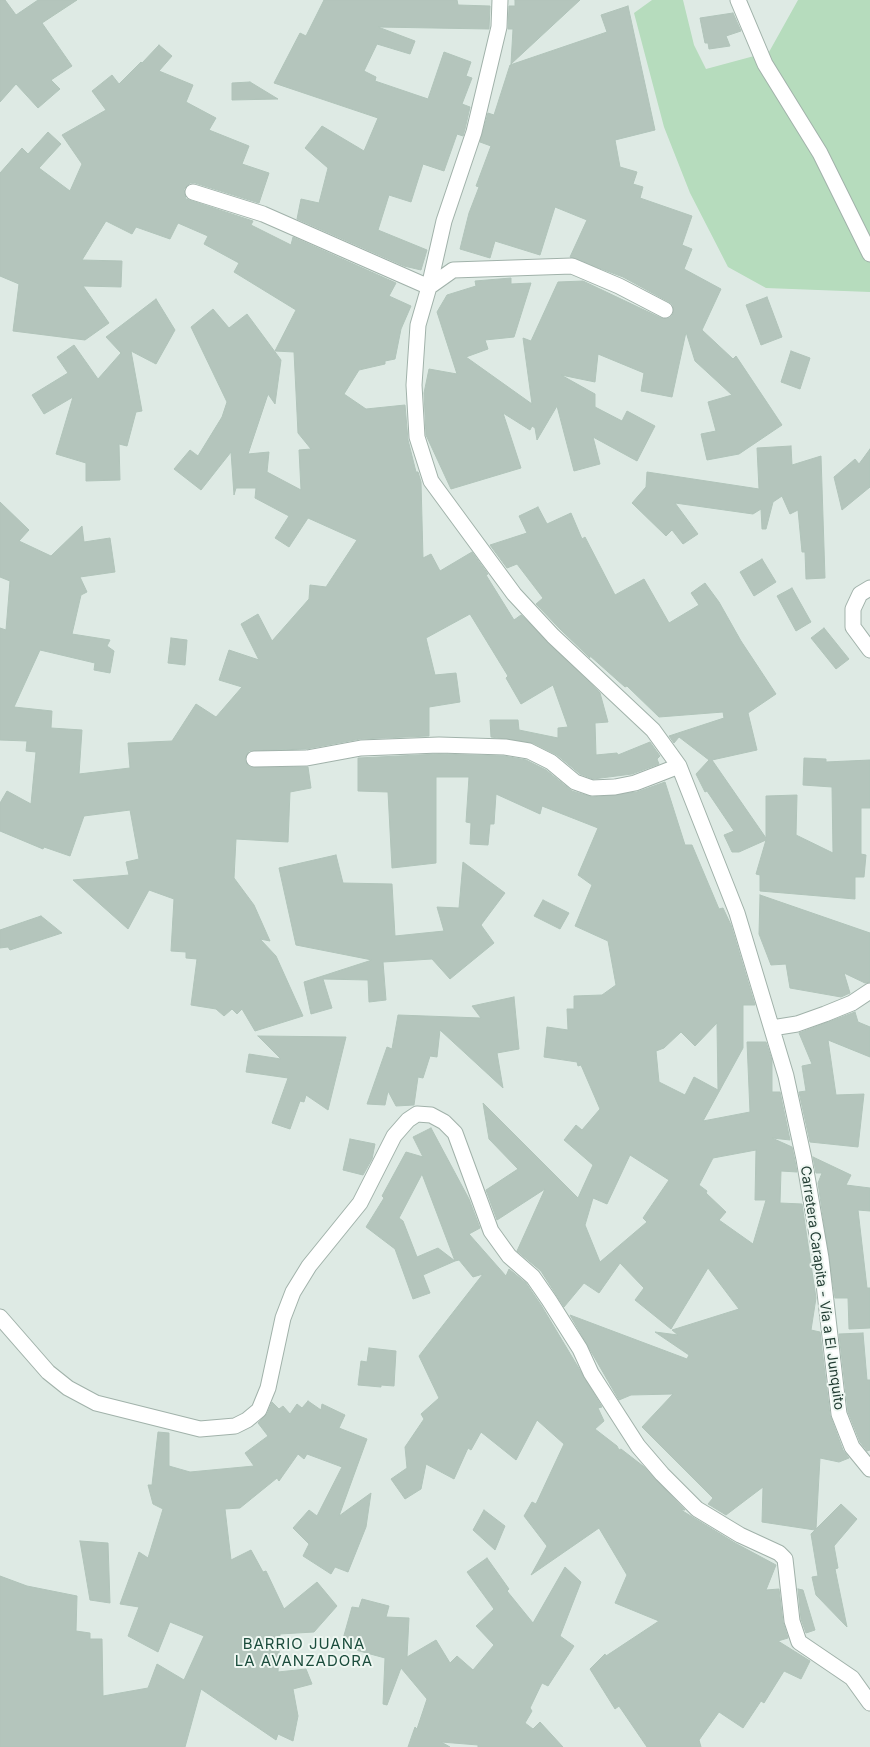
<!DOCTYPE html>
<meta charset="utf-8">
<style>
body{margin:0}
canvas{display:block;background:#deeae4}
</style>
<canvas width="870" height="1747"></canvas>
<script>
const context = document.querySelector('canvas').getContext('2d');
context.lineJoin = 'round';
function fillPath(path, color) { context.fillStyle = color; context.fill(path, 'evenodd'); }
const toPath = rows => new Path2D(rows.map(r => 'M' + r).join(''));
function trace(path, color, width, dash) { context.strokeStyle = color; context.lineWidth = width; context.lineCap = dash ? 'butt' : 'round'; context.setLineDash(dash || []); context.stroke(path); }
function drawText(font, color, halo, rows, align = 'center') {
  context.font = font + ' Inter,sans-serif'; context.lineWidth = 4; context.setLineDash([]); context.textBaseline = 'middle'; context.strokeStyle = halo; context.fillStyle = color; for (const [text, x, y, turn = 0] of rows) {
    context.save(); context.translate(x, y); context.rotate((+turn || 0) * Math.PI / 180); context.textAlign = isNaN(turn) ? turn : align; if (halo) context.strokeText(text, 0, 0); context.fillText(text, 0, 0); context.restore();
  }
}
const green = toPath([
 [652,0,683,0,694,45,706,69,769,52,798,0,870,0,870,292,766,288,728,267,690,193,664,127,634,13]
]);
const building = toPath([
 [0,0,5,0,16,15,38,0,77,0,42,23,72,66,51,80,60,89,38,108,16,84,0,102,0,0],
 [324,0,457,0,458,5,490,6,489,29,378,27,415,41,410,54,377,44,364,71,376,77,375,81,428,99,444,52,471,62,466,76,472,78,462,104,470,107,465,129,463,136,457,134,444,171,423,164,411,202,389,195,378,230,427,250,421,270,404,266,297,219,301,199,319,203,328,168,305,148,322,126,364,151,378,118,274,83,300,33,306,36,324,0],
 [515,0,580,0,511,64,513,29,508,29,509,6,515,6,515,0],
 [628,6,655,130,615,140,620,167,637,172,633,184,643,187,640,198,692,216,682,245,692,249,684,269,721,289,702,330,733,359,736,356,782,425,739,454,707,460,701,434,716,431,708,402,732,395,695,361,686,332,672,397,641,391,644,373,598,354,595,382,561,375,595,394,595,407,622,421,627,411,655,426,637,461,593,437,600,464,574,471,557,406,537,440,535,428,532,426,530,430,503,413,521,468,451,489,426,435,424,393,429,369,457,374,437,312,447,295,476,286,475,281,511,278,511,284,531,283,514,337,485,340,488,349,466,357,532,404,523,338,531,341,558,282,583,281,661,318,670,318,673,314,673,305,669,302,623,277,570,257,587,220,555,207,540,255,495,241,490,258,460,249,469,213,479,187,476,186,491,146,480,142,488,113,494,115,510,65,607,32,601,15,628,6],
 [733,13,741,31,726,36,730,46,709,49,708,43,705,43,700,18,733,13],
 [159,45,172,56,159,71,193,85,186,102,216,118,209,130,249,146,242,164,269,173,259,203,195,183,190,183,184,189,186,199,253,221,251,225,291,245,293,237,396,283,389,296,411,306,401,329,395,359,385,361,385,364,359,370,344,394,366,409,405,405,408,440,416,472,418,472,421,482,423,558,431,554,440,571,472,552,488,574,486,575,514,620,521,615,600,693,608,722,595,723,596,755,617,753,618,755,650,742,660,756,657,759,659,764,632,774,593,779,580,774,557,755,533,743,491,737,490,720,518,720,519,730,558,738,558,728,568,727,553,685,521,704,506,678,508,676,470,614,426,638,435,675,456,673,460,702,429,707,429,736,360,739,306,749,249,751,245,760,250,767,308,767,311,788,290,792,288,842,236,839,234,878,254,905,270,941,260,939,276,956,303,1016,255,1031,242,1009,237,1014,232,1009,224,1016,216,1009,191,1005,197,959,186,958,186,952,171,951,174,899,149,890,128,929,73,880,129,875,126,862,139,859,130,810,84,816,70,856,44,847,43,849,0,831,0,803,7,791,31,804,36,752,26,751,27,741,0,740,0,628,6,630,10,581,0,577,0,502,29,530,19,541,51,556,82,526,84,542,110,538,115,572,80,577,87,592,81,595,72,634,110,640,107,646,114,651,110,673,94,670,95,663,40,650,14,707,52,711,51,728,82,730,79,774,130,768,128,743,172,741,196,704,216,717,242,687,219,680,229,650,259,660,241,624,258,614,272,641,309,599,310,585,326,587,357,540,308,518,289,547,275,538,289,516,255,498,256,488,236,488,234,495,231,452,201,490,174,469,190,450,198,456,222,417,227,402,191,327,213,309,229,328,247,314,281,360,275,404,268,394,248,454,269,452,267,472,301,490,299,450,311,449,298,433,294,352,275,351,296,310,234,272,239,263,204,244,208,236,178,223,170,239,136,227,132,234,106,221,82,260,122,261,121,287,83,286,109,323,85,340,13,331,19,284,0,276,0,173,22,148,28,154,48,132,61,144,39,168,70,191,82,164,62,135,106,110,92,91,112,75,119,84,141,62,142,63,159,45],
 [250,82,278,99,232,100,232,83,250,82],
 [767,297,782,337,761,345,746,305,767,297],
 [156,299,175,330,156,364,131,351,142,411,136,412,127,446,119,444,120,480,86,481,86,463,56,454,73,397,44,414,32,395,68,373,57,357,74,345,98,379,121,353,106,337,156,299],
 [791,351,810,358,800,389,781,382,791,351],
 [791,446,792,465,821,456,825,578,806,579,805,552,802,552,798,510,790,514,782,496,773,502,766,529,762,529,761,509,753,514,675,503,698,534,683,544,672,530,666,536,632,503,646,487,647,472,759,489,757,448,791,446],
 [870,449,870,487,842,510,834,477,855,459,859,464,870,449],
 [538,507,547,524,571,513,582,539,585,537,615,595,644,579,669,623,699,605,691,593,705,583,719,602,741,641,776,694,748,713,757,750,712,760,766,838,766,796,797,795,796,835,833,853,832,787,803,785,804,758,826,759,826,762,870,760,870,808,861,808,861,854,866,855,864,877,855,877,855,899,760,891,760,875,756,874,766,840,739,852,732,852,724,835,734,831,707,791,705,792,696,774,709,760,679,737,674,743,669,736,724,718,723,712,659,717,627,686,625,687,589,655,590,658,560,629,536,604,543,598,517,564,507,568,490,545,527,533,519,516,538,507],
 [762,559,776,582,754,596,740,572,762,559],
 [792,588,811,622,796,631,777,596,792,588],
 [824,628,849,659,836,669,811,638,824,628],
 [171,638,187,640,185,665,168,663,171,638],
 [439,754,504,756,526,760,546,770,572,791,592,797,637,792,665,782,685,845,692,845,719,909,723,908,731,925,755,1005,743,1005,743,1048,703,1121,750,1112,747,1042,766,1042,772,1060,772,1092,780,1092,790,1140,772,1138,792,1147,795,1161,797,1172,781,1171,780,1203,802,1204,816,1298,811,1330,820,1332,830,1415,843,1450,849,1458,839,1462,820,1458,816,1529,841,1504,857,1519,834,1546,838,1568,835,1569,847,1627,816,1595,812,1577,818,1576,811,1534,815,1530,762,1522,763,1487,726,1515,708,1504,713,1498,642,1427,673,1394,631,1395,619,1400,570,1315,687,1359,689,1355,655,1332,678,1335,672,1330,739,1309,708,1268,671,1329,635,1300,644,1288,620,1263,599,1293,584,1283,564,1307,541,1271,517,1251,545,1189,497,1220,486,1190,518,1169,489,1139,483,1103,578,1198,593,1165,564,1140,576,1125,582,1130,600,1109,581,1065,578,1066,577,1062,544,1057,547,1027,568,1030,567,1009,574,1009,574,996,602,995,616,985,608,941,575,926,592,885,578,875,598,828,542,806,540,814,496,794,494,824,490,824,488,845,470,844,471,823,466,822,469,777,436,777,436,863,392,868,388,792,358,791,358,758,439,754],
 [717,1023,718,1090,694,1077,685,1095,659,1082,656,1051,664,1048,681,1032,695,1046,717,1023],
 [756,1150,755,1200,766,1200,753,1244,719,1220,726,1212,706,1193,707,1191,699,1185,713,1158,756,1150],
 [630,1155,669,1180,643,1218,647,1222,600,1262,585,1225,593,1198,607,1204,630,1155],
 [336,855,343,883,392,884,395,936,444,931,437,907,459,908,463,862,505,893,481,925,494,943,450,979,432,959,383,962,386,1000,369,1002,368,980,323,979,332,1008,311,1014,304,982,372,960,296,945,279,868,336,855],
 [760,895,870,933,870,982,865,983,844,973,850,993,841,997,790,988,786,964,771,965,759,934,760,895],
 [543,900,569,913,560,929,534,916,543,900],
 [41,916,62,933,10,950,8,947,0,948,0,930,41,916],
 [514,997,519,1049,497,1053,503,1088,440,1030,437,1057,430,1056,423,1078,418,1077,414,1105,396,1106,388,1091,385,1105,367,1104,387,1047,392,1049,398,1015,481,1018,472,1006,514,997],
 [855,1012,858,1022,870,1027,870,1057,828,1040,836,1095,864,1094,858,1147,810,1142,799,1092,806,1091,802,1066,812,1064,799,1033,855,1012],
 [258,1036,346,1037,328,1110,306,1095,304,1102,300,1101,290,1129,272,1123,288,1078,246,1072,249,1054,281,1059,258,1036],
 [431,1128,469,1199,480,1228,469,1234,506,1276,509,1269,526,1283,541,1305,602,1407,598,1408,604,1421,595,1429,617,1446,619,1450,621,1449,643,1466,685,1510,681,1510,735,1543,776,1565,766,1590,779,1589,783,1622,788,1638,778,1641,810,1661,801,1679,784,1671,764,1703,761,1701,743,1728,719,1712,699,1740,701,1747,647,1747,619,1706,615,1709,590,1669,605,1654,606,1656,659,1621,615,1603,627,1575,599,1528,531,1575,547,1546,524,1516,532,1502,536,1504,564,1444,537,1420,516,1460,481,1432,471,1450,468,1448,454,1479,426,1464,421,1489,405,1499,391,1479,407,1468,405,1447,424,1419,421,1414,439,1398,419,1356,483,1274,473,1277,459,1260,455,1261,422,1174,399,1218,403,1221,417,1257,438,1248,455,1261,423,1275,430,1293,413,1299,395,1249,366,1227,384,1198,382,1196,406,1152,423,1157,413,1137,431,1128],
 [350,1139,375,1144,372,1159,363,1175,343,1170,350,1139],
 [813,1157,851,1175,846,1185,870,1188,870,1211,858,1210,867,1288,870,1288,870,1328,849,1329,848,1298,835,1298,818,1183,822,1173,816,1173,813,1157],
 [863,1333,867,1380,870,1380,870,1450,867,1451,860,1442,848,1412,839,1334,863,1333],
 [369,1348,396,1351,394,1386,381,1385,381,1387,358,1385,361,1361,367,1362,369,1348],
 [308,1401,321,1410,322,1404,345,1415,339,1428,367,1439,339,1516,371,1493,366,1527,348,1572,335,1567,331,1574,303,1556,309,1544,293,1528,309,1510,317,1516,342,1467,307,1454,304,1459,298,1454,279,1481,277,1478,240,1508,225,1509,231,1560,251,1550,263,1572,266,1571,284,1609,317,1582,337,1606,314,1632,280,1634,278,1672,306,1669,312,1684,293,1689,298,1716,293,1741,278,1734,276,1740,201,1689,185,1747,0,1747,0,1576,27,1586,77,1596,76,1631,90,1633,90,1639,102,1639,103,1696,148,1688,157,1664,184,1680,204,1636,170,1622,158,1652,128,1636,139,1607,120,1604,139,1552,148,1558,163,1509,153,1504,148,1485,152,1485,158,1432,169,1433,169,1466,190,1472,254,1466,245,1453,268,1436,258,1423,267,1414,272,1402,279,1409,283,1406,290,1414,297,1404,302,1408,308,1401],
 [484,1510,505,1526,495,1550,473,1530,484,1510],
 [80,1541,108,1543,110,1603,90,1600,80,1541],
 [487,1558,509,1589,507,1591,533,1623,565,1567,581,1582,560,1636,574,1646,548,1686,542,1683,530,1708,532,1711,525,1723,533,1729,540,1722,563,1747,478,1747,478,1745,441,1742,450,1747,408,1747,415,1727,417,1729,427,1699,401,1668,387,1705,383,1704,385,1658,341,1646,352,1607,359,1608,362,1599,389,1606,386,1617,409,1618,407,1657,436,1640,450,1663,457,1656,473,1670,494,1645,476,1626,494,1609,467,1572,487,1558],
 [798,1589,803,1590,815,1630,806,1633,801,1619,798,1589]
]);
const minor = toPath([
 [500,0,499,27,474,132,444,221,429,287,418,325,414,385,417,437,431,481,514,594,553,636,653,730,679,766,737,913,786,1076,804,1159,821,1258,839,1414,852,1447,870,1469],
 [738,0,765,64,820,153,870,254],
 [193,192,263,214,429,287,453,270,572,266,619,286,665,310],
 [870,588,860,594,853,609,853,627,870,650],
 [254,759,307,758,361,748,439,745,505,747,529,751,551,762,575,782,592,788,615,787,635,783,679,766],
 [772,1028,797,1024,825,1014,852,1003,870,991],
 [0,1317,48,1372,68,1388,96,1403,200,1429,235,1426,247,1420,259,1410,268,1388,283,1318,293,1292,309,1266,360,1203,394,1136,408,1120,417,1114,431,1115,444,1122,455,1133,491,1231,509,1256,533,1277,549,1300,580,1349,591,1373,638,1446,662,1474,697,1509,740,1535,779,1553,785,1559,792,1621,799,1642,852,1678,870,1703]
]);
const streetNames = [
 ["Carretera Carapita - Vía a El Junquito",822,1288,82]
];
const neighbourhoodNames = [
 ["BARRIO JUANA",304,1644],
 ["LA AVANZADORA",304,1661]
];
fillPath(green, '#b6dcbd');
fillPath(building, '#b4c5bc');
trace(building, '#b1c4ba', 1);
trace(minor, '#a1b2aa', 17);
trace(minor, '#fff', 15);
drawText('14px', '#1f3a30', '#eff7f2', streetNames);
context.letterSpacing = '1px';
drawText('15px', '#1b4c3c', '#eff7f2', neighbourhoodNames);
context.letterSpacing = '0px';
</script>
